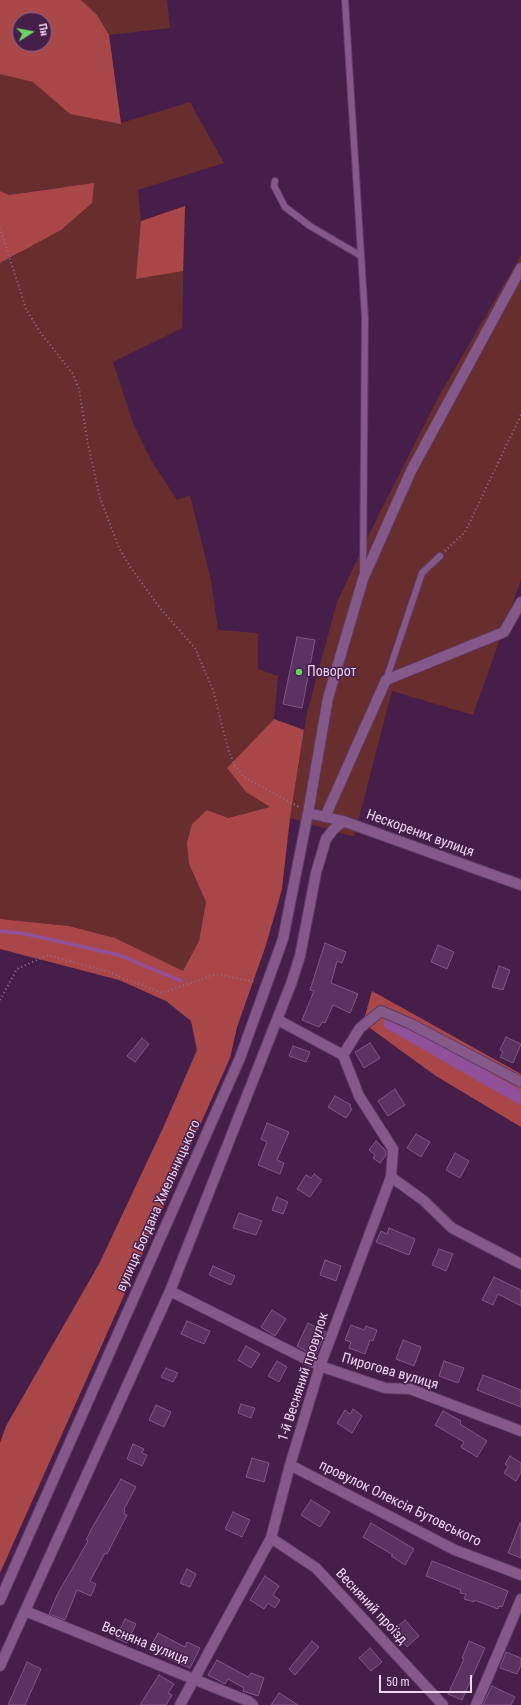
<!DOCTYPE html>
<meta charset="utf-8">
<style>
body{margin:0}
#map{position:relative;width:521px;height:1705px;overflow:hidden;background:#451e4a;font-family:"Roboto Condensed",sans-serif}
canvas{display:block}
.north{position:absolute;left:12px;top:12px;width:40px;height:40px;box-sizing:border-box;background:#451e4a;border:1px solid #89688d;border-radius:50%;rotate:79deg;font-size:11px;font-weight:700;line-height:16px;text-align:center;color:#eed6f1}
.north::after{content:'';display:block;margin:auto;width:14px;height:18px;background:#6bd363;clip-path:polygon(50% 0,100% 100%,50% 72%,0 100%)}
.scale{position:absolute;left:379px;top:1675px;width:93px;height:18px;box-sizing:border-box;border:2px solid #eed6f1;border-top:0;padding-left:5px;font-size:12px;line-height:14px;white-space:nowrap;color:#eed6f1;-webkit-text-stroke:3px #451e4a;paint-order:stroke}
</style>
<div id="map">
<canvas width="521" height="1705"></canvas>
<div class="north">Пн</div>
<div class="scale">50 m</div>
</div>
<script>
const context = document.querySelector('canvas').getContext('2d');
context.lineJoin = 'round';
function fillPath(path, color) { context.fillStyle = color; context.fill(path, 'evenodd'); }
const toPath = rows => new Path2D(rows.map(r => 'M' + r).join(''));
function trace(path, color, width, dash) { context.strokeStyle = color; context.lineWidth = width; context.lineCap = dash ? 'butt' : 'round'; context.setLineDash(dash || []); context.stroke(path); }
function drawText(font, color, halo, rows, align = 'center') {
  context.font = font + ' "Roboto Condensed",sans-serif'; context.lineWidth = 3; context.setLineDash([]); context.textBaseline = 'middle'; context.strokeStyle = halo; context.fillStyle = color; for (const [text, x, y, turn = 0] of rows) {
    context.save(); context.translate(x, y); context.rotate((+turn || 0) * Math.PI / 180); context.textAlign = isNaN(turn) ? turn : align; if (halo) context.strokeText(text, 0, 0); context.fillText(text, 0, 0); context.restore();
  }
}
const green = toPath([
 [0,0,167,0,170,28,109,35,121,123,190,102,224,163,138,190,141,221,185,206,182,328,113,362,133,423,151,460,177,500,190,495,211,580,218,630,258,633,258,669,278,676,274,719,227,768,246,792,271,807,227,818,207,810,189,864,206,902,199,941,183,972,115,938,69,926,0,919,0,263,20,253,62,187,9,195,0,191],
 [20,20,44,20,44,44,20,44],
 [521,255,521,580,473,715,392,691,354,837,290,818,307,713,337,602,379,514,439,396]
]);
const forest = toPath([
 [0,0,81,0,97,15,109,35,121,124,70,114,33,82,0,74],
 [20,20,44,20,44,44,20,44],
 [94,183,92,203,61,230,0,263,0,191,9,195],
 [185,206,183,271,136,279,141,221],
 [274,719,304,730,290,818,282,889,266,945,237,1027,230,1058,0,1573,0,1443,6,1426,99,1264,163,1128,197,1050,191,1021,166,1001,119,980,0,949,0,919,69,926,115,938,183,971,199,941,206,902,189,864,187,843,192,824,207,810,228,818,270,807,246,792,227,768],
 [372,991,521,1074,521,1127,436,1076,363,1023]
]);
const stream = toPath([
 [0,931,26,934,119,955,181,981]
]);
const canal = toPath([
 [390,1023,521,1098]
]);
const building = toPath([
 [297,637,315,640,302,708,283,704,297,637],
 [325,943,346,952,342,963,337,961,331,983,358,994,350,1013,333,1005,325,1023,322,1022,319,1027,302,1020,314,991,310,990,325,943],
 [438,945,454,952,447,969,431,962,438,945],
 [499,966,510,970,503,990,492,987,499,966],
 [506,1037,521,1044,513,1063,500,1057,503,1052,500,1050,506,1037],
 [142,1038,149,1044,135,1062,127,1056,142,1038],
 [370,1043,380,1058,364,1068,355,1052,370,1043],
 [293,1046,310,1052,306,1062,289,1056,293,1046],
 [395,1089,405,1105,388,1116,378,1101,395,1089],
 [335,1096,351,1105,350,1107,352,1109,346,1118,328,1107,335,1096],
 [267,1123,289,1132,277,1160,284,1163,280,1174,258,1165,267,1142,261,1139,267,1123],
 [416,1134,430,1142,421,1157,407,1148,416,1134],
 [376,1141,386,1151,386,1155,380,1163,373,1158,375,1155,369,1150,376,1141],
 [455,1153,469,1161,460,1178,446,1170,455,1153],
 [314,1174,322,1180,310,1197,297,1189,306,1175,311,1178,314,1174],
 [277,1197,288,1202,283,1214,272,1210,277,1197],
 [239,1213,262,1221,256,1235,233,1228,239,1213],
 [389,1228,415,1239,409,1255,376,1242,381,1231,387,1234,389,1228],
 [439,1249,453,1254,446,1271,432,1265,439,1249],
 [325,1260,341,1266,336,1281,320,1275,325,1260],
 [213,1266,235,1276,231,1285,209,1275,213,1266],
 [494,1277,521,1290,521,1306,498,1294,493,1305,482,1300,494,1277],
 [272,1310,286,1319,275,1336,261,1327,272,1310],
 [187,1321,210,1331,204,1344,181,1334,187,1321],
 [308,1323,326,1332,315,1356,297,1346,308,1323],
 [351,1325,364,1330,366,1326,377,1330,373,1341,370,1340,365,1354,349,1348,351,1342,345,1340,351,1325],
 [403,1340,421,1347,414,1366,396,1359,403,1340],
 [246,1346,260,1354,251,1368,238,1360,246,1346],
 [277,1361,287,1367,279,1382,268,1376,277,1361],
 [444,1361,464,1368,458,1383,439,1376,444,1361],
 [166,1368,178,1373,173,1382,161,1377,166,1368],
 [483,1375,521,1390,521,1407,477,1390,483,1375],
 [241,1404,255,1408,251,1418,238,1413,241,1404],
 [156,1405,171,1412,164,1427,149,1420,156,1405],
 [353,1409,362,1416,352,1433,337,1423,345,1410,350,1414,353,1409],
 [443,1411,461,1421,460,1424,487,1441,477,1457,461,1447,464,1442,435,1425,443,1411],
 [133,1444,144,1449,142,1453,147,1455,142,1466,127,1459,133,1444],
 [510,1456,521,1463,521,1472,516,1481,504,1473,508,1467,505,1464,510,1456],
 [252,1458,269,1463,264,1482,246,1477,252,1458],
 [121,1479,136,1487,124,1509,125,1510,124,1514,127,1515,107,1554,105,1553,90,1581,96,1584,91,1596,77,1590,65,1620,49,1614,57,1595,88,1541,86,1540,93,1526,121,1479],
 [311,1500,330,1512,320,1527,301,1515,311,1500],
 [233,1512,250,1520,242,1537,225,1529,233,1512],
 [371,1523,414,1549,405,1565,391,1556,393,1555,363,1537,371,1523],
 [520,1523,521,1523,521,1558,508,1553,520,1523],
 [432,1561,508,1591,502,1607,499,1606,498,1609,474,1600,474,1602,464,1599,466,1594,460,1593,461,1590,426,1576,432,1561],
 [187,1569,196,1574,190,1587,180,1583,187,1569],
 [265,1576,279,1586,273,1595,280,1600,275,1608,268,1603,264,1609,250,1600,265,1576],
 [125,1619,136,1624,127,1643,116,1638,125,1619],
 [405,1620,419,1636,407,1647,392,1631,405,1620],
 [158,1633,185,1647,187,1642,200,1648,190,1668,149,1650,158,1633],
 [312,1641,319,1647,295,1675,289,1669,312,1641],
 [469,1641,485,1648,462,1700,448,1694,464,1659,462,1658,469,1641],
 [370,1648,382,1662,371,1671,359,1658,370,1648],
 [506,1652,521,1658,521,1665,517,1674,500,1668,506,1652],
 [217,1660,248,1677,251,1673,264,1678,258,1696,243,1691,244,1688,228,1679,225,1684,208,1675,217,1660],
 [27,1662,41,1669,25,1705,8,1705,27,1662],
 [159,1675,174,1684,168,1693,172,1695,166,1705,140,1705,159,1675],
 [492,1686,515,1697,511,1705,483,1705,492,1686],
 [279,1693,281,1694,298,1705,271,1705,279,1693]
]);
const path = toPath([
 [0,228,26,309,40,332,73,374,79,389,88,444,100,498,119,548,131,568,160,608,195,648,213,690,228,749,235,766,244,777,299,807],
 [445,551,465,532,521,415],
 [0,1000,17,969,48,955,106,971,162,993,216,974,255,982]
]);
const lane = toPath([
 [345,0,365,318,363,574],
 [275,181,274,186,285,207,310,226,361,256],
 [386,680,422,573,440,556]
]);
const street = toPath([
 [325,817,386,680,504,632,521,602],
 [278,1020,343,1055],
 [343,1055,360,1028,381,1011,411,1024,521,1082],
 [391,1177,423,1200,452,1228,521,1264],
 [170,1291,320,1366,385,1388,410,1389,521,1431],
 [290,1465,455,1550,521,1575],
 [271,1538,316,1568,443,1705],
 [25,1611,248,1701,253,1705],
 [0,1666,170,1291,291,984,300,956,316,873,326,839,333,830,343,821],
 [180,1705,271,1538,290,1465,320,1366,391,1177,393,1149,359,1096,343,1055],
 [476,1705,521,1599]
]);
const secondary = toPath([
 [308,813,343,821,521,885],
 [0,1600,240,1058,283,939,308,813,328,698,363,579,411,471,521,268]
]);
const markers = [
 [299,672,4,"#6bd363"]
];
const poiNames = [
 ["Поворот",307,672]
];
const streetNames = [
 ["Нескорених вулиця",420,834,20],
 ["вулиця Богдана Хмельницького",159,1206,-66],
 ["Пирогова вулиця",390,1372,16],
 ["1-й Весняний провулок",304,1377,-72],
 ["провулок Олексія Бутовського",400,1504,26],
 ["Весняний проїзд",371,1607,47],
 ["Весняна вулиця",145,1644,22]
];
fillPath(green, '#682e2d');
fillPath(forest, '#a94748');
trace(stream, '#8f5099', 3.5);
trace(canal, '#8f5099', 13);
fillPath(building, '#5b3361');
trace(building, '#805686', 1);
trace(lane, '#5d3b62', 8);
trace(street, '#5d3b62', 12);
trace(secondary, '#5d3b62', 12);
trace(path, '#8f6e93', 2, [1, 3]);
trace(lane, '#84598a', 6);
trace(street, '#84598a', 10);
trace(secondary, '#84598a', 10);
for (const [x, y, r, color] of markers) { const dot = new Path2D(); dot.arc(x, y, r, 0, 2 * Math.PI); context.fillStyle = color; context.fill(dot); trace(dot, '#451e4a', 1.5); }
drawText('14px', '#eed6f1', '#451e4a', poiNames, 'left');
drawText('14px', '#eed6f1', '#451e4a', streetNames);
</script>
